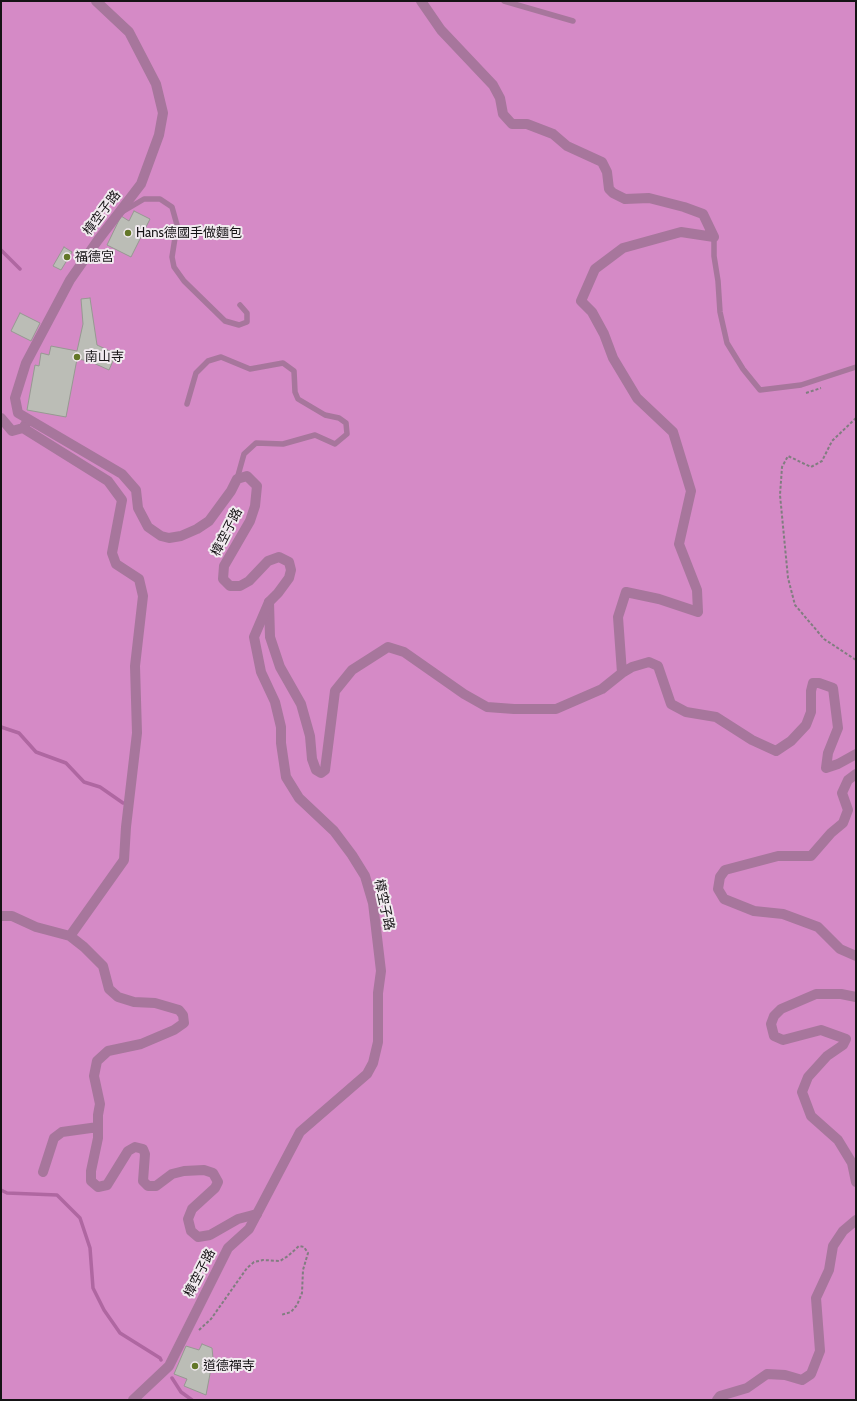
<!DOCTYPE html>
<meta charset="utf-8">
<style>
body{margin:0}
#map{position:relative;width:857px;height:1401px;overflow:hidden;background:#e5dee3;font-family:Cabin,sans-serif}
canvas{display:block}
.frame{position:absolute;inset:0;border:2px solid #151315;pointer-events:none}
</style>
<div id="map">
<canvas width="857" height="1401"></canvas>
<div class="frame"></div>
</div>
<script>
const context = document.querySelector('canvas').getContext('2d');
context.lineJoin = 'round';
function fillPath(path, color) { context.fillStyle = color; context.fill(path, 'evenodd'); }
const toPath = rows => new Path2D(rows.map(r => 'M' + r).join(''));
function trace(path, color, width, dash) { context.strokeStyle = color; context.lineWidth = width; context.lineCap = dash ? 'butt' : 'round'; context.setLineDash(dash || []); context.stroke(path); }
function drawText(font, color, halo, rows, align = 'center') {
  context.font = font + ' Cabin,"Noto Sans TC",sans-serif'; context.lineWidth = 4; context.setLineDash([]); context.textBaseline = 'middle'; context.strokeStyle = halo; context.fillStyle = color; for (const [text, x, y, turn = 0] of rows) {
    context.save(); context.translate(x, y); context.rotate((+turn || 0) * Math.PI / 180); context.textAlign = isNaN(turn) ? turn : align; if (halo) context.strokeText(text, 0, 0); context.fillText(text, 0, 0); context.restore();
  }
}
const forest = toPath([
 [1,1,856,1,856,1400,1,1400]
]);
const stream = toPath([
 [1,250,20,269],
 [1,727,19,733,36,752,66,763,84,782,100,787,123,803],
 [1,1190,7,1193,57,1195,80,1218,90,1248,93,1288,104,1310,120,1333,160,1358,161,1360],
 [172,1378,181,1392,192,1400]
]);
const building = toPath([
 [134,211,150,219,131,257,107,245,121,216,129,221,134,211],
 [64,247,72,252,61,270,53,266,64,247],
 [90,298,97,345,116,354,109,370,89,361,77,359,66,417,27,410,35,365,39,366,41,353,49,355,51,346,77,351,83,324,81,299,90,298],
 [20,313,40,323,31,341,11,331,20,313],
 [202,1344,212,1348,213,1358,206,1395,184,1386,187,1379,174,1374,186,1346,199,1350,202,1344]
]);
const path = toPath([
 [806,393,821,388],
 [856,418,832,441,822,461,811,467,788,456,782,467,780,495,788,578,795,605,824,639,856,660],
 [199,1330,211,1319,247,1268,254,1262,263,1260,280,1261,288,1256,299,1246,304,1247,308,1253,303,1270,302,1293,297,1305,291,1312,281,1315]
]);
const service = toPath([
 [504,1,573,21],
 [122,212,144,199,160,199,172,207,177,225,172,257,174,267,184,281,225,321,239,325,247,322,247,313,240,305],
 [714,237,714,256,718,281,720,312,727,343,743,369,760,390,801,385,856,367],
 [187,404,196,373,208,361,221,357,250,369,283,363,294,371,295,392,298,399,325,415,339,418,346,423,347,434,335,444,315,435,283,444,256,443,244,454,237,479]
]);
const minor = toPath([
 [421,1,441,30,493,85,500,98,503,114,512,124,527,124,553,134,567,146,602,162,607,172,609,189,613,193,625,199,649,198,684,207,703,214,714,237],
 [1,418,12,431,23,428,27,422],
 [23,428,108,481,122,500,112,553,116,564,139,579,143,596,135,666,137,733,126,827,124,860,70,936],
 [269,602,270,637,280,667,301,704,310,736,312,759,316,770,321,773,325,770,335,691,352,670,388,647,404,652,464,694,487,707,514,709,556,709,602,689,622,673,632,667,649,662,658,666,671,704,686,712,716,717,752,740,776,751,791,741,806,725,811,712,811,691,813,683,819,683,833,688,838,728,828,753,826,768,838,764,856,754],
 [622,673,618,617,626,592,659,599,698,612,697,590,679,544,691,491,673,432,637,398,613,358,604,334,592,312,581,301,595,269,623,248,681,232,714,237],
 [856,774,848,780,842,793,848,810,843,823,831,833,811,856,778,856,725,870,720,877,718,889,724,899,754,911,783,914,818,927,840,949,856,956],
 [1,916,12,916,36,927,70,936,84,947,103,966,109,989,118,997,134,1002,155,1003,179,1010,183,1015,184,1023,174,1030,141,1044,108,1051,97,1061,94,1076,100,1104,98,1115,98,1138,91,1171,91,1181,98,1187,107,1185,128,1151,135,1147,143,1149,145,1154,143,1181,148,1186,156,1186,172,1174,184,1171,204,1170,213,1173,218,1182,215,1188,192,1209,188,1219,191,1231,198,1237,210,1235,238,1219,257,1214],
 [856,997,841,994,816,994,781,1009,774,1016,771,1024,774,1036,783,1040,821,1030,846,1039,843,1045,827,1056,808,1077,802,1092,811,1116,838,1140,852,1163,856,1182],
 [43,1172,54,1138,62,1132,98,1127],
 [717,1400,720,1396,747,1388,767,1374,785,1375,802,1380,811,1374,820,1351,816,1298,829,1270,833,1246,843,1231,856,1220]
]);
const tertiary = toPath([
 [96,1,129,32,156,84,163,113,159,135,141,184,98,240,70,280,26,363,15,398,18,413,122,474,136,490,138,508,148,527,161,536,169,538,181,536,197,529,209,521,231,491,237,479,247,476,257,486,255,506,250,521,224,566,223,579,230,586,240,586,249,581,268,561,279,557,289,562,291,570,289,578,278,593,269,602,254,637,261,672,275,702,281,727,281,743,286,777,299,798,334,831,352,855,365,876,373,903,381,971,378,993,378,1042,373,1063,367,1074,300,1132,249,1229,228,1248,169,1366,133,1400]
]);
const markers = [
 [128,233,4,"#637728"],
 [67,257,4,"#637728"],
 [77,357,4,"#637728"],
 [195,1366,4,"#637728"]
];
const streetNames = [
 ["樟空子路",102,213,-53],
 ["樟空子路",227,532,-63],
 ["樟空子路",384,905,78],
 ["樟空子路",200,1273,-63]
];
const poiNames = [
 ["Hans德國手做麵包",136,233],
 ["福德宮",75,257],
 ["南山寺",85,357],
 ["道德禪寺",203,1366]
];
fillPath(forest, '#d58ac6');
trace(stream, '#af67a1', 3.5);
fillPath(building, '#bbbdb6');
trace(building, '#979992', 1);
trace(path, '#817d80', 2, [3, 2]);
trace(service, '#a7769c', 5.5);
trace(minor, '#a7769c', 10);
trace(tertiary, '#a7769c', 10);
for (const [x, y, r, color] of markers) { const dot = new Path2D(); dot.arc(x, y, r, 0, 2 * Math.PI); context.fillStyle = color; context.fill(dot); trace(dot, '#f2ebf0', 1.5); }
drawText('13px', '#151315', '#f2ebf0', streetNames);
drawText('13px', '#151315', '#f2ebf0', poiNames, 'left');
</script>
